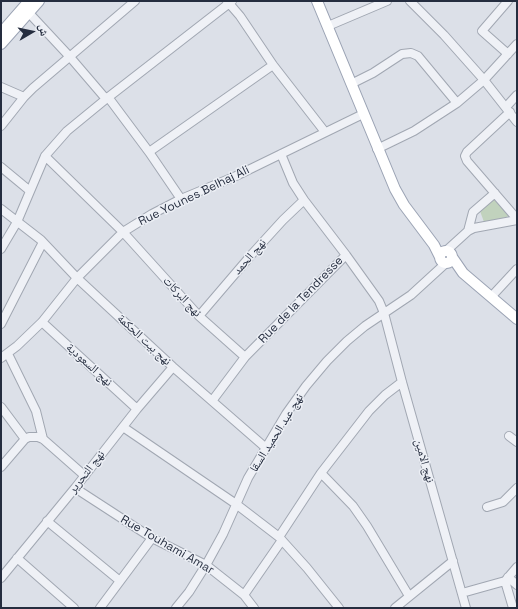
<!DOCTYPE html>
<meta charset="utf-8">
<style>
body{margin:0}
#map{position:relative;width:518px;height:609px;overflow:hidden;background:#dce0e8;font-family:"Space Grotesk","Noto Naskh Arabic",sans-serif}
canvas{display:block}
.frame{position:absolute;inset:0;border:2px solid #252d3f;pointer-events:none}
.north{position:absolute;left:12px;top:12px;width:40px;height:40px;-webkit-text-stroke:3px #eceff5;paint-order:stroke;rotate:81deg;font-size:11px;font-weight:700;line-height:16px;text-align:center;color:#252d3f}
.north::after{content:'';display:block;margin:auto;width:14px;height:18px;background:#252d3f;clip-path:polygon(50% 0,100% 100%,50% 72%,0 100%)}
</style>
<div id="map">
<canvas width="518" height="609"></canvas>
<div class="frame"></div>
<div class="north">ش</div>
</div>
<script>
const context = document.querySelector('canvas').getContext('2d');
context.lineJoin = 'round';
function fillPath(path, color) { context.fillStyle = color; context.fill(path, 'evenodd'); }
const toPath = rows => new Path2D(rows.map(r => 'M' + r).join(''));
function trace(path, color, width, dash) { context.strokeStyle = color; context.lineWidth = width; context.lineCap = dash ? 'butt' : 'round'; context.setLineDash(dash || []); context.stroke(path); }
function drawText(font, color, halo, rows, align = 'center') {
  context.font = font + ' "Space Grotesk","Noto Naskh Arabic",sans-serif'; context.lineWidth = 3; context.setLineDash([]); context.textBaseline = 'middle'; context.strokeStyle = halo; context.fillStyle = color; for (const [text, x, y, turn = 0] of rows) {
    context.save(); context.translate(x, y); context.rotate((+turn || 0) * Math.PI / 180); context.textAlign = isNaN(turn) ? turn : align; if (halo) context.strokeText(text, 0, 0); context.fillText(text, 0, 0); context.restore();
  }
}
const green = toPath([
 [494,198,509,215,507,217,484,222,480,211]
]);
const minor = toPath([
 [227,1,240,16,273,65,325,132],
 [410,1,444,35,484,80,517,122],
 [29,13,70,57,106,99],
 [328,26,387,1],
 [508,54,482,31,508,1],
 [351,84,373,73,402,54,411,53,418,56,457,103],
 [1,87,24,97],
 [108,97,149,152,181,199],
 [506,107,517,95],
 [510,112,467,152,465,156,467,161,517,219],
 [1,126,24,97,33,88,135,1],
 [377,149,414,131,457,103,484,80,517,44],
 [149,152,273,65],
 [45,156,67,131,106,99,232,1],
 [1,167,30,191],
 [1,209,41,240,77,278,173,367,266,448],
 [468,231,473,212,495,193],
 [1,249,17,222,45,156,123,232,199,316,245,357],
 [446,251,468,231,474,228,517,220],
 [346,255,379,301,384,313,402,382,466,608],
 [491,297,517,269],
 [199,316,252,254,283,220,304,200],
 [42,322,137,409],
 [1,324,43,242],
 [8,354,36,411,43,439],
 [1,358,17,346,42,322,77,278,123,232,152,214,181,199,236,176,363,114],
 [212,401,245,357,346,255,304,200,293,183,281,154],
 [1,407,25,439],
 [123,427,236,504,279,537,307,568,339,608],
 [509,436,517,442],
 [1,467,25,439,29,437,38,437,43,439,85,476],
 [321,473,353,506,367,526,409,596],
 [75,488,152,538,206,565,244,595,254,608],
 [487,507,503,502,517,488],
 [47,521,120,581],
 [279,537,321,473,369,411,385,395,402,382],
 [17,558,74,608],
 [508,577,517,585],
 [1,578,75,488,137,409,173,367],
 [505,581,513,608],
 [462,593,505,581,517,567],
 [244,595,282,540],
 [100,608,152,538],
 [176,608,189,592,206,565,223,534,248,478,286,414,306,386,327,361,347,341,365,326,411,295,446,263],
 [395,608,453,561]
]);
const major = toPath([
 [317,1,395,189,404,205,434,245,440,257],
 [1,33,29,1],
 [1,44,39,1],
 '440 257a6 6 0 1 1 12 0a6 6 0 1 1-12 0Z',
 [452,257,463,273,517,319]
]);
const streetNames = [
 ["Rue Younes Belhaj Ali",194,196,-26],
 ["نهج الحمد",250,257,-49],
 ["نهج البركات",182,297,47],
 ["Rue de la Tendresse",301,300,-46],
 ["نهج بيت الحكمة",144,340,43],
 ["نهج السعودية",89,365,42],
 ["نهج عبد الحميد السقا",277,433,-58],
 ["نهج الامين",424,461,74],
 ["نهج التحرير",87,472,-52],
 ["Rue Touhami Amar",167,545,30]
];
fillPath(green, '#c1d2bd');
trace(minor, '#a1a7b2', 10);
trace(major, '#9ba3b4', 12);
trace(minor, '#eff1f6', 8);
trace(major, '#fff', 10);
drawText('12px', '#252d3f', '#eceff5', streetNames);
</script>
